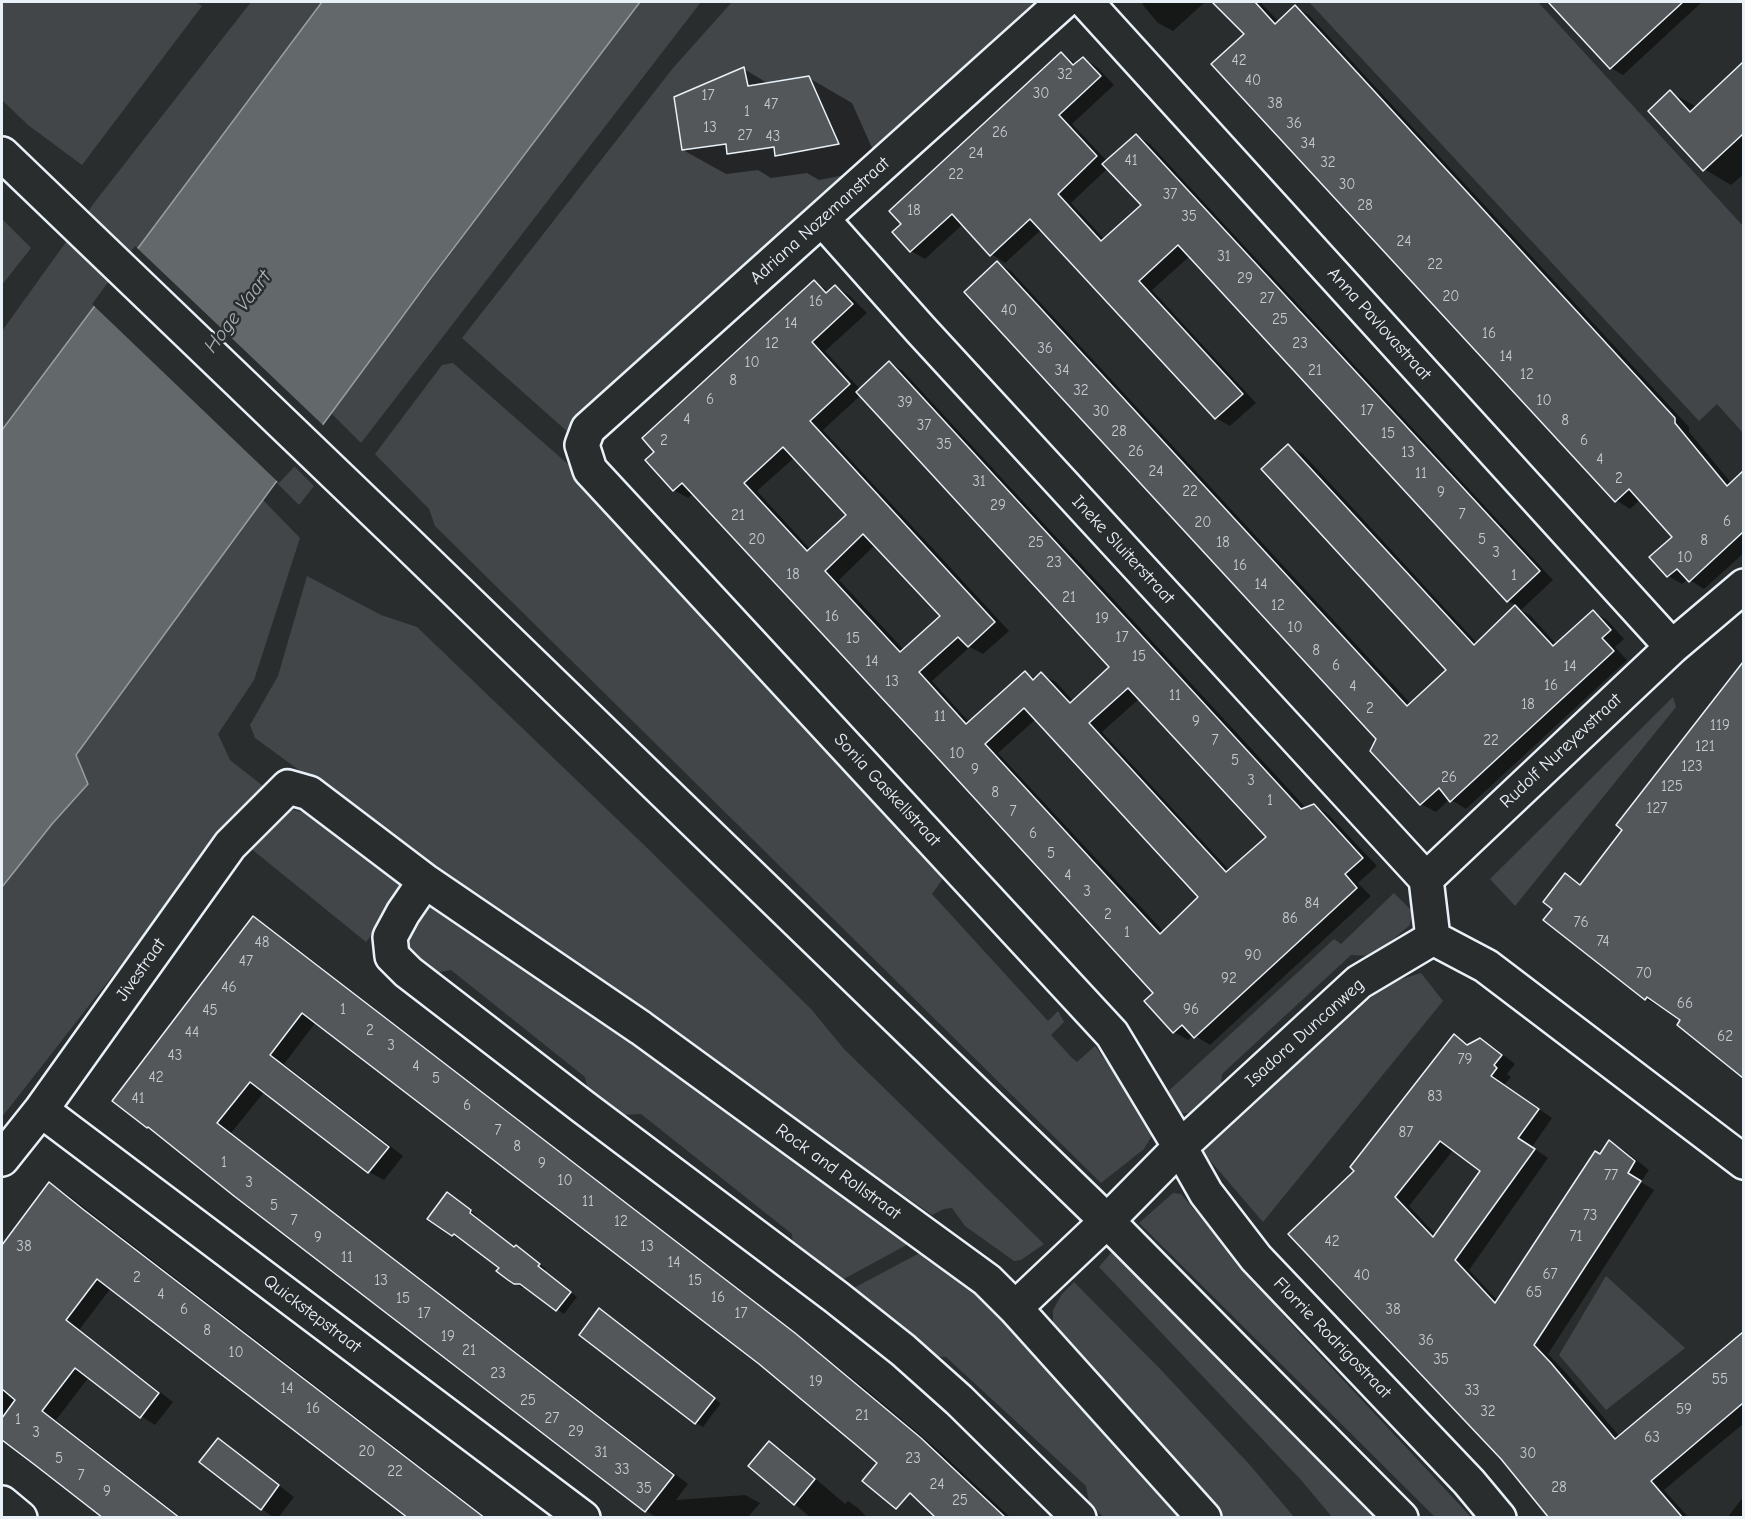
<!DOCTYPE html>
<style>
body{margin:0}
#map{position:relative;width:1745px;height:1519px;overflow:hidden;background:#2a2d2e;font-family:"Comic Neue",sans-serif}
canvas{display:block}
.frame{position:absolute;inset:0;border:3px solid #e8f1f8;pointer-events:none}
</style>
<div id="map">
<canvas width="1745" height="1519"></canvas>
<div class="frame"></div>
</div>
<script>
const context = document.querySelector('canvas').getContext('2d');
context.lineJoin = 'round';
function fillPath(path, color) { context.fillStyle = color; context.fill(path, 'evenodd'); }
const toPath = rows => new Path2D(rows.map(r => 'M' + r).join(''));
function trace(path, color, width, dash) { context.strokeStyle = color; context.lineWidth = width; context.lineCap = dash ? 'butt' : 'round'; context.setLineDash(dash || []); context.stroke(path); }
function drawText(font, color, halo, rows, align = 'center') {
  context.font = font + ' "Comic Neue",sans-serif'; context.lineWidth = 5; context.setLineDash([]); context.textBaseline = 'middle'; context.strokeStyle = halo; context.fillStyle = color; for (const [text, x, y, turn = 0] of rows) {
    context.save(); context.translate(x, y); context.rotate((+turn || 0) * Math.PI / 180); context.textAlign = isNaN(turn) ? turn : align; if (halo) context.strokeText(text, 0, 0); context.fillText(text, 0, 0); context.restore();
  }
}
const green = toPath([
 [2,2,196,2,202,6,82,165,28,125,2,100],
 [251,2,322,2,2,430,2,331,94,203],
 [640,2,701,2,361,443,331,413],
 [732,2,1034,2,569,433,462,338,673,68],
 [1309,2,1538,2,1743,226,1743,433,1717,404,1699,421],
 [2,219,31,248,2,285],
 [453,363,578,473,949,870,932,894,1048,1021,1058,1011,1064,1022,1051,1035,1072,1058,1077,1062,1095,1046,1129,1092,1153,1134,1144,1149,1101,1183,435,526,429,509,375,454,442,365],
 [293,465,314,486,299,505,276,482],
 [263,500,300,538,254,680,218,734,230,760,268,790,234,820,2,1117,2,887,52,824,87,785,76,755],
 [307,576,381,615,417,627,643,844,811,1009,844,1049,1044,1244,1021,1260,1014,1261,965,1226,952,1208,944,1209,932,1215,428,864,255,738,250,725,278,676],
 [1673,697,1676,707,1515,906,1490,879],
 [290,809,306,813,399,875,403,886,399,902,366,942,249,847,275,815],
 [1394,893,1412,911,1410,925,1373,956,1351,955,1222,1074,1220,1094,1198,1113,1176,1113,1163,1096,1334,939,1341,944],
 [431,907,442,911,455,920,896,1226,914,1241,840,1281,793,1246,792,1234,641,1114,622,1115,588,1089,585,1077,451,970,435,973,409,951,405,938,419,915],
 [1421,973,1443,1001,1263,1222,1202,1151,1386,984],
 [1173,1193,1181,1194,1290,1323,1471,1517,1435,1517,1139,1223],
 [1115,1248,1380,1517,1332,1517,1301,1480,1099,1267],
 [927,1249,972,1286,1010,1326,1184,1517,1103,1517,1089,1502,1086,1486,946,1357,928,1356,850,1290],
 [1606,1276,1685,1348,1606,1410,1559,1355],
 [1074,1282,1163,1372,1249,1464,1294,1517,1221,1517,1053,1331,1053,1310,1062,1294]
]);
const water = toPath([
 [322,2,640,2,428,282,293,465,276,482,76,755,88,784,52,824,2,887,2,430,322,2]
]);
const pier = toPath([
 [135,246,324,426,295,466,279,483,92,304]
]);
const shadow = toPath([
 [1145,2,1205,2,1173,31,1158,23,1142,4],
 [1214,2,1260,2,1279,22,1295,7,1309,15,1689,427,1689,432,1732,484,1744,473,1744,553,1704,589,1688,579,1682,584,1668,576,1651,558,1674,537,1640,500,1630,509,1616,500,1246,34],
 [1568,2,1702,2,1623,75,1611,68,1558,10],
 [1061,54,1077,64,1083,58,1097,67,1114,85,1072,124,1107,161,1136,135,1150,144,1553,580,1521,610,1530,615,1557,645,1593,612,1607,620,1624,639,1615,647,1627,660,1466,809,1450,799,1436,812,1421,804,1372,751,1378,739,997,263,1011,271,1411,704,1448,670,1288,446,1303,454,1477,643,1517,606,1508,601,1190,256,1152,290,1256,403,1230,426,1216,418,1042,229,1005,263,991,254,963,224,925,259,911,251],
 [1108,168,1143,205,1105,240,1071,203],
 [1744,64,1744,174,1731,185,1704,169,1670,92,1697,107],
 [744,69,769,84,809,78,852,103,881,168,819,180,807,173,771,178,758,170,726,174,683,150],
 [814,282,830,292,835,286,849,295,867,313,825,351,860,389,889,363,903,371,1306,808,1314,805,1328,814,1377,866,1358,883,1371,896,1210,1045,1194,1035,1188,1040,1174,1032,1155,993,694,493,688,498,674,490],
 [861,395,1112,667,1074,702,1056,682,1041,674,1036,679,1025,673,970,723,932,681,970,647,983,654,1009,631,823,430],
 [795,457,848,515,810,549,757,491],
 [875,545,942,617,904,650,839,580],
 [1140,698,1268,837,1230,871,1102,732],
 [1036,719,1200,897,1164,932,998,753],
 [1744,665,1744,903,1726,925,1744,939,1744,1076,1679,1025,1683,1019,1661,1005,1660,1007,1645,999,1554,908,1565,875,1581,885,1624,829,1618,824],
 [254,918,269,927,756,1302,868,1391,937,1449,1011,1518,937,1518,834,1422,760,1363,316,1022,284,1064,403,1156,384,1180,369,1172,265,1091,231,1133,688,1484,676,1500,745,1495,760,1503,747,1518,657,1518,639,1506,155,1131,148,1127],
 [1455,1036,1470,1045,1480,1040,1495,1048,1515,1064,1507,1074,1511,1077,1504,1085,1552,1118,1532,1147,1548,1158,1469,1270,1498,1301,1610,1142,1624,1150,1649,1170,1641,1182,1654,1190,1548,1354,1566,1373,1620,1437,1744,1334,1744,1423,1664,1490,1689,1518,1551,1518,1356,1171],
 [1454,1149,1482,1171,1436,1235,1409,1206],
 [50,1184,64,1192,487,1518,411,1518,111,1288,79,1330,173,1402,155,1425,141,1416,89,1377,56,1420,182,1518,105,1518,2,1438,2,1246],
 [455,1198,477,1216,476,1218,515,1248,516,1247,523,1251,546,1269,544,1271,577,1297,564,1314,527,1288,522,1288,514,1283,501,1267,461,1237,460,1239,452,1235],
 [605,1315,720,1403,721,1403,703,1427,696,1423],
 [770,1443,781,1449,845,1504,848,1501,858,1508,868,1518,811,1518,750,1466],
 [225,1444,294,1497,278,1518,270,1515,201,1462],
 [1744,1496,1744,1518,1727,1518]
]);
const building = toPath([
 [1212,2,1255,2,1275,24,1295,5,1675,418,1675,423,1727,486,1743,471,1743,532,1689,582,1677,569,1667,577,1649,557,1672,537,1629,489,1615,502,1211,64,1244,34,1212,2],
 [1548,2,1683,2,1610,69,1548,2],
 [1061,52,1073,65,1083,57,1101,76,1059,115,1097,156,1058,194,1101,241,1141,205,1102,164,1136,134,1540,571,1507,602,1178,245,1139,281,1243,394,1215,419,1030,219,990,256,952,214,910,252,892,232,901,224,889,211,1061,52],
 [1743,62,1743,134,1703,171,1648,111,1670,90,1690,112,1743,62],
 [744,67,748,86,809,76,839,144,775,156,774,147,727,154,726,144,682,150,674,97,744,67],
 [997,261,1407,706,1446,670,1261,469,1288,444,1474,645,1515,605,1553,646,1593,610,1611,630,1602,638,1614,651,1450,802,1439,788,1420,805,1370,751,1376,739,964,292,997,261],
 [814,280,826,293,835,285,853,304,812,342,850,384,810,421,995,622,968,647,958,637,919,672,966,724,1025,671,1033,680,1041,672,1070,703,1109,667,856,392,889,361,1301,809,1314,804,1363,858,1345,874,1357,888,1194,1038,1182,1025,1173,1033,1144,1001,1153,993,933,753,682,483,673,491,645,460,654,452,642,438,814,280],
 [783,447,846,515,807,551,744,483,783,447],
 [863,534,940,616,900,652,825,571,863,534],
 [1128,688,1266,837,1226,872,1089,723,1128,688],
 [1024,708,1198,897,1160,934,985,744,1024,708],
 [1743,662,1743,1078,1677,1025,1680,1020,1647,997,1645,1000,1543,920,1552,909,1543,902,1565,873,1580,885,1622,830,1616,825,1743,662],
 [253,916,795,1333,921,1438,1006,1518,936,1518,910,1493,896,1509,862,1481,877,1463,856,1445,759,1364,302,1013,270,1055,389,1147,368,1173,250,1082,217,1123,674,1475,645,1512,234,1196,148,1127,147,1128,112,1101,253,916],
 [1454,1034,1467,1045,1480,1038,1502,1055,1494,1065,1497,1068,1491,1076,1539,1109,1518,1138,1535,1149,1455,1260,1495,1303,1595,1151,1600,1154,1609,1140,1635,1161,1628,1173,1641,1181,1534,1345,1551,1363,1615,1439,1743,1332,1743,1403,1651,1481,1683,1518,1549,1518,1501,1459,1288,1234,1354,1171,1350,1167,1454,1034],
 [1440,1141,1480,1171,1433,1237,1395,1197,1440,1141],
 [49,1182,84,1210,485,1518,408,1518,97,1279,66,1320,159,1393,140,1418,75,1368,42,1411,180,1518,103,1518,35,1465,2,1440,2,1418,15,1400,2,1389,2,1245,49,1182],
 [447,1192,471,1210,470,1213,514,1247,516,1245,540,1264,538,1266,571,1292,556,1311,520,1284,514,1284,508,1280,496,1271,499,1268,454,1234,452,1236,427,1219,447,1192],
 [599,1308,715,1398,695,1424,579,1335,599,1308],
 [218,1438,279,1485,261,1510,199,1462,218,1438],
 [769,1441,815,1479,794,1505,748,1466,769,1441]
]);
const minor = toPath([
 [1063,2,588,429,582,445,590,470,1112,1034,1180,1147,1206,1193,1256,1258,1469,1482,1499,1518],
 [1086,2,1672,647],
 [2,154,403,539,1107,1221,1401,1518],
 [822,219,920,329,1426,879],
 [425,881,403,913,390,937,392,956,408,972,582,1106,836,1297,903,1350,959,1400,1079,1518],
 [1433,938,1426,879,1672,647,1744,586],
 [1433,938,1486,966,1744,1162],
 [41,1110,583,1518],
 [2,1159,41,1110,230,845,288,787,309,793,425,881,641,1028,987,1280,1015,1308,1204,1518],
 [1015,1308,1107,1221,1180,1147,1359,982,1433,938],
 [2,1503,20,1518]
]);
const numberNames = [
 ["42",1239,61],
 ["32",1065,75],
 ["40",1253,81],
 ["30",1041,94],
 ["17",708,96],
 ["38",1275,104],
 ["47",771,105],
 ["1",747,112],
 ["36",1294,124],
 ["13",710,128],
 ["26",1000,133],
 ["27",745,136],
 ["43",773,137],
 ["34",1308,144],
 ["24",976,154],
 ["41",1131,161],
 ["32",1328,163],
 ["22",956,175],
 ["30",1347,185],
 ["37",1170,195],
 ["28",1365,206],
 ["18",914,211],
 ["35",1189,217],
 ["24",1404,242],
 ["31",1224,257],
 ["22",1435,265],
 ["29",1245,279],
 ["20",1451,297],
 ["27",1267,299],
 ["16",816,302],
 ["40",1009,311],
 ["25",1280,320],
 ["14",791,324],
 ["16",1489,334],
 ["12",772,344],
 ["23",1300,344],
 ["36",1045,349],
 ["14",1506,357],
 ["10",752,363],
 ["34",1062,371],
 ["21",1315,371],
 ["12",1527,375],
 ["8",733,381],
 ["32",1081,391],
 ["6",710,400],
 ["10",1544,401],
 ["39",905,403],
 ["17",1367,411],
 ["30",1101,412],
 ["4",687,420],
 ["8",1565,421],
 ["37",924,426],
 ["28",1119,432],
 ["15",1388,434],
 ["2",664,441],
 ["6",1584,441],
 ["35",944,445],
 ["26",1136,452],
 ["13",1408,453],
 ["4",1600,460],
 ["24",1156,472],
 ["11",1421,474],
 ["2",1619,479],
 ["31",979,482],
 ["22",1190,492],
 ["9",1441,493],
 ["29",998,506],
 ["7",1462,515],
 ["21",738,516],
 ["6",1727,522],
 ["20",1203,523],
 ["20",757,540],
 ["5",1482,540],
 ["8",1704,541],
 ["25",1036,543],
 ["18",1223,543],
 ["3",1496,553],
 ["10",1685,558],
 ["23",1054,563],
 ["16",1240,566],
 ["18",793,575],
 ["1",1514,576],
 ["14",1261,585],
 ["21",1069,598],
 ["12",1278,606],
 ["16",832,617],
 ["19",1102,619],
 ["10",1295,628],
 ["17",1122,638],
 ["15",853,639],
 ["8",1316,651],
 ["15",1139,657],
 ["14",872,662],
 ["6",1336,666],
 ["14",1570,667],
 ["13",892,682],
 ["16",1551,686],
 ["4",1353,687],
 ["11",1175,696],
 ["18",1528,705],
 ["2",1370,709],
 ["11",940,717],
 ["9",1196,722],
 ["119",1720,726],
 ["7",1215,741],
 ["22",1491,741],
 ["121",1705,747],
 ["10",957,754],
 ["5",1235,761],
 ["123",1692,767],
 ["9",975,770],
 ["26",1449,778],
 ["3",1251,781],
 ["125",1672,787],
 ["8",995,793],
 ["1",1270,801],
 ["127",1657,809],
 ["7",1013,812],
 ["6",1033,834],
 ["5",1051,854],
 ["4",1068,876],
 ["3",1087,892],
 ["84",1312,904],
 ["2",1108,915],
 ["86",1290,919],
 ["76",1581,923],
 ["1",1127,933],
 ["74",1603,942],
 ["48",262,943],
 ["90",1253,956],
 ["47",246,962],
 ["70",1644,974],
 ["92",1229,979],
 ["46",229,988],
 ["66",1685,1004],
 ["1",343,1010],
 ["96",1191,1010],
 ["45",210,1011],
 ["2",370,1031],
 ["44",192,1033],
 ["62",1725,1037],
 ["3",391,1046],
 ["43",175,1056],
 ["79",1465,1060],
 ["4",416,1067],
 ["42",156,1078],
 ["5",436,1079],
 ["83",1435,1097],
 ["41",138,1099],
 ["6",467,1106],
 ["7",498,1131],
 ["87",1406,1133],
 ["8",517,1147],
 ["1",224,1163],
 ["9",542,1164],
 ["77",1611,1176],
 ["10",565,1181],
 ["3",249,1183],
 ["11",588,1202],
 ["5",274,1206],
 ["73",1590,1216],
 ["7",294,1221],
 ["12",621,1222],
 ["71",1576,1237],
 ["9",318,1238],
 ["42",1332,1242],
 ["38",24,1247],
 ["13",647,1247],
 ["11",347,1258],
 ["14",674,1263],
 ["67",1550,1275],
 ["40",1362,1276],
 ["2",137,1278],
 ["13",381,1281],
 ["15",695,1281],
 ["65",1534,1293],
 ["4",161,1295],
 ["16",718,1298],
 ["15",403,1299],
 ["6",184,1310],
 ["38",1393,1310],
 ["17",424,1314],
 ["17",741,1314],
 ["8",207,1331],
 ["19",448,1337],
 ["36",1426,1341],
 ["21",469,1351],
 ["10",236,1353],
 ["35",1441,1360],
 ["23",498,1374],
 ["55",1720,1380],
 ["19",816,1382],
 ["14",287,1389],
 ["33",1472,1391],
 ["25",528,1401],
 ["16",313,1409],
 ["59",1684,1410],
 ["32",1488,1412],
 ["21",862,1416],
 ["27",552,1419],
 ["1",18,1420],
 ["29",576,1432],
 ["3",36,1433],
 ["63",1652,1438],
 ["20",367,1452],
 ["31",601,1453],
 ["30",1528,1454],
 ["5",59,1459],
 ["23",913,1459],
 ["33",622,1470],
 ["22",395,1472],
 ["7",81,1476],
 ["24",937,1485],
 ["28",1559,1488],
 ["35",644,1489],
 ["9",107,1492],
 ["25",960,1501]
];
const streetNames = [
 ["Adriana Nozemanstraat",820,221,-42],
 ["Anna Pavlovastraat",1379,324,48],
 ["Ineke Sluiterstraat",1123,550,47],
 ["Rudolf Nureyevstraat",1561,751,-43],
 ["Sonia Gaskellstraat",887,790,47],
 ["Jivestraat",141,970,-55],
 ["Isadora Duncanweg",1305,1033,-42],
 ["Rock and Rollstraat",838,1172,36],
 ["Quickstepstraat",312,1314,37],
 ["Florrie Rodrigostraat",1332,1338,46]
];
const waterNames = [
 ["Hoge Vaart",238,312,-53]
];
fillPath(green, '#424648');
fillPath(water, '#63686b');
trace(water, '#989fa3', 1.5);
fillPath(pier, '#2a2d2e');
fillPath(shadow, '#0007');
fillPath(building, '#535759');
trace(building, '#e8f1f8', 1.5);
trace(minor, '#e8f1f8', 38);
trace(minor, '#2a2d2e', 33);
drawText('15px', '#c3cad0', null, numberNames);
drawText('18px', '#e8f1f8', '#2a2d2e', streetNames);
drawText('italic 20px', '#acb3b9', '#2a2d2e', waterNames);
</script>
